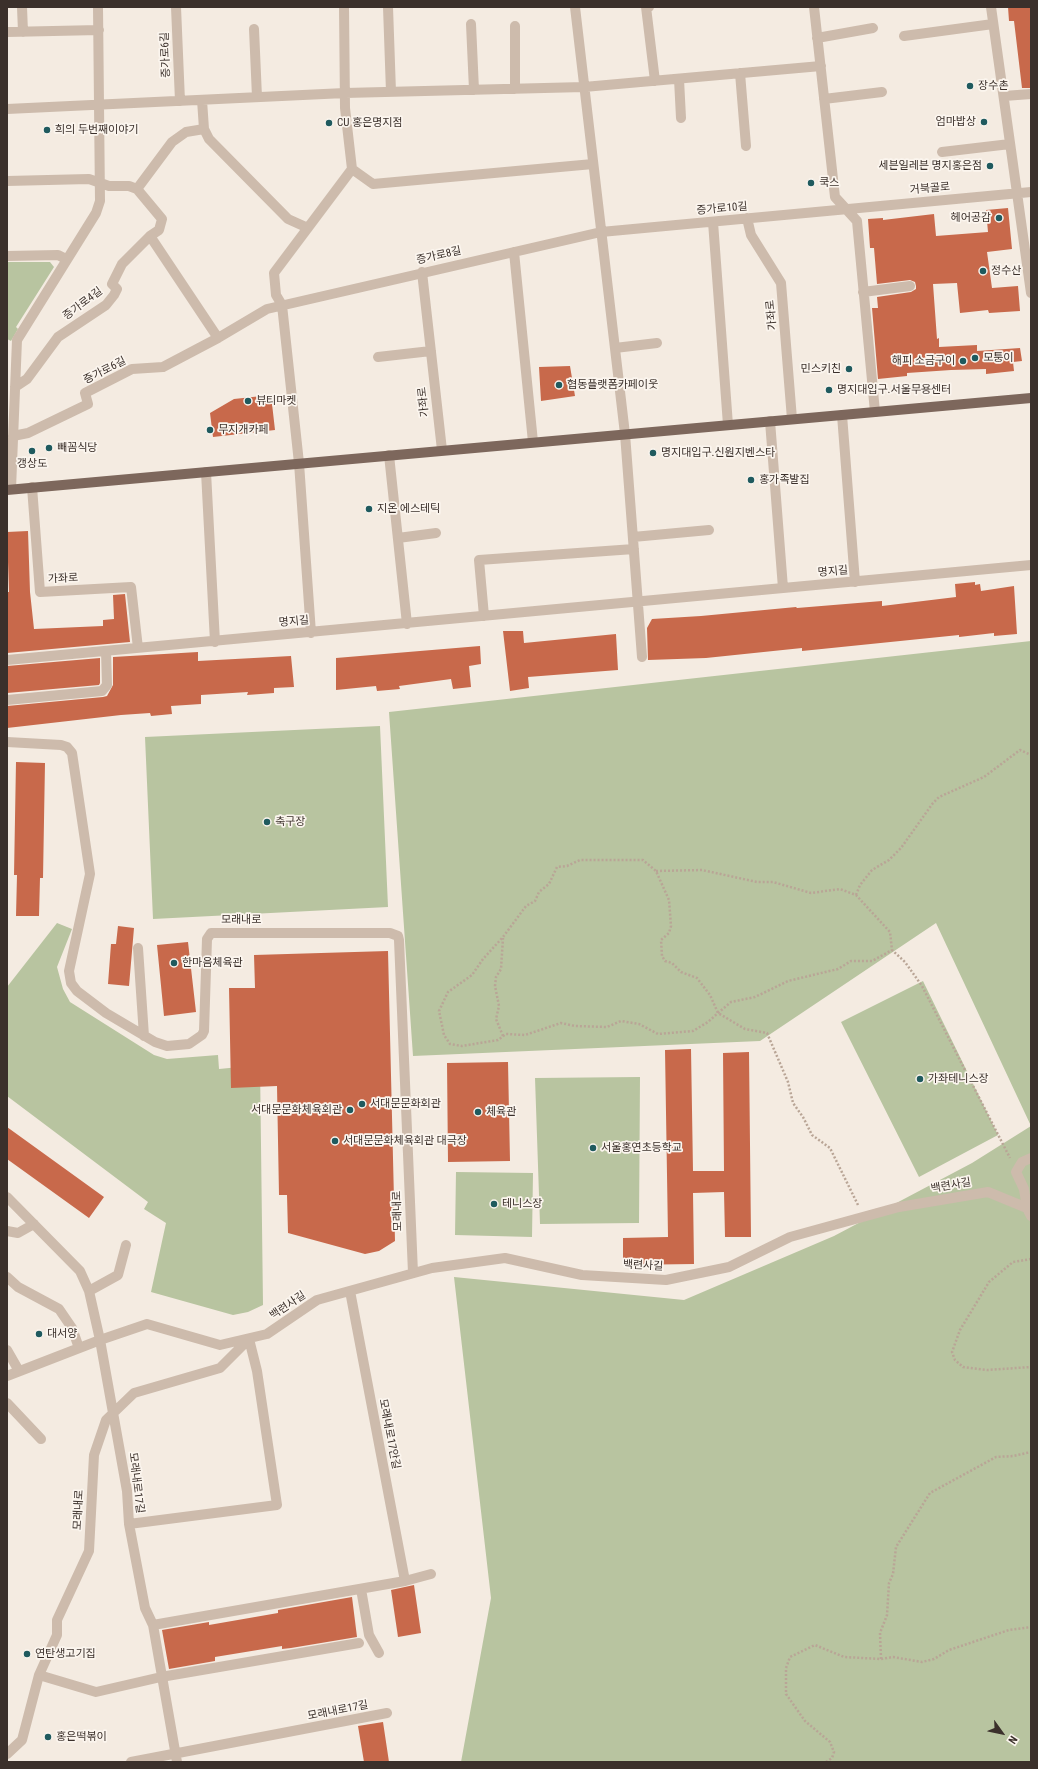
<!DOCTYPE html>
<meta charset="utf-8">
<style>
body{margin:0}
#map{position:relative;width:1038px;height:1769px;overflow:hidden;background:#f4ebe1;font-family:"Roboto Condensed",sans-serif}
canvas{display:block}
.frame{position:absolute;inset:0;border:8px solid #3b302b;pointer-events:none}
.north{position:absolute;left:982px;top:1713px;width:40px;height:40px;-webkit-text-stroke:3px #fbf5ee;paint-order:stroke;rotate:123deg;font-size:11px;font-weight:700;line-height:16px;text-align:center;color:#3b302b}
.north::after{content:'';display:block;margin:auto;width:14px;height:18px;background:#3b302b;clip-path:polygon(50% 0,100% 100%,50% 72%,0 100%)}
</style>
<div id="map">
<canvas width="1038" height="1769"></canvas>
<div class="frame"></div>
<div class="north">N</div>
</div>
<script>
const context = document.querySelector('canvas').getContext('2d');
context.lineJoin = 'round';
function fillPath(path, color) { context.fillStyle = color; context.fill(path, 'evenodd'); }
const toPath = rows => new Path2D(rows.map(r => 'M' + r).join(''));
function trace(path, color, width, dash) { context.strokeStyle = color; context.lineWidth = width; context.lineCap = dash ? 'butt' : 'round'; context.setLineDash(dash || []); context.stroke(path); }
function drawText(font, color, halo, rows, align = 'center') {
  context.font = font + ' "Roboto Condensed","Noto Sans KR",sans-serif'; context.lineWidth = 3.5; context.setLineDash([]); context.textBaseline = 'middle'; context.strokeStyle = halo; context.fillStyle = color; for (const [text, x, y, turn = 0] of rows) {
    context.save(); context.translate(x, y); context.rotate((+turn || 0) * Math.PI / 180); context.textAlign = isNaN(turn) ? turn : align; if (halo) context.strokeText(text, 0, 0); context.fillText(text, 0, 0); context.restore();
  }
}
const green = toPath([
 [7,262,50,262,54,267,16,327,18,329,11,341,7,339],
 [1031,641,1031,1126,936,923,760,1041,413,1056,389,712],
 [380,726,388,907,153,919,145,737],
 [57,923,72,929,57,967,63,989,70,1002,154,1055,167,1059,218,1055,219,1069,260,1065,263,1305,248,1312,233,1315,151,1292,166,1223,144,1209,148,1202,7,1096,7,987],
 [923,981,998,1135,919,1177,841,1022],
 [640,1077,639,1223,540,1224,535,1078],
 [1031,1126,1031,1762,461,1762,491,1598,454,1277,684,1300,834,1236,972,1163],
 [456,1172,533,1173,532,1237,455,1235]
]);
const building = toPath([
 [1008,7,1031,7,1031,88,1022,88,1014,21,1009,21],
 [1008,208,1012,249,987,252,992,288,1018,286,1020,311,989,313,988,310,960,313,957,283,933,284,937,339,939,338,939,347,977,345,977,351,1020,348,1022,361,1013,362,1014,371,986,374,986,369,951,370,907,373,907,376,878,379,872,308,878,308,877,297,911,292,916,289,916,286,915,282,910,280,877,284,874,248,870,248,868,219,883,218,883,220,934,214,936,236,988,232,986,210],
 [570,366,575,396,541,401,539,367],
 [271,395,275,430,213,437,210,413,234,399],
 [28,531,30,592,34,629,103,626,103,620,114,619,113,595,125,594,130,642,7,653,7,592,9,592,7,532],
 [975,582,975,585,980,584,981,591,1014,586,1017,634,994,636,994,633,959,637,959,635,802,651,802,648,706,658,648,660,647,628,652,619,701,616,796,607,797,608,882,601,882,606,956,597,955,584],
 [503,631,523,631,524,643,616,634,618,670,528,677,529,688,510,691],
 [480,646,481,664,469,666,471,687,453,689,451,679,399,686,400,689,377,691,376,686,336,690,336,658],
 [198,652,198,661,291,656,294,687,274,688,274,693,247,695,248,692,201,695,201,704,171,706,172,714,151,716,150,713,121,715,7,728,7,706,103,697,107,696,113,685,113,657],
 [100,658,100,683,99,685,7,693,7,666],
 [16,762,45,763,43,878,40,878,39,916,16,916,17,875,14,875],
 [118,926,134,928,129,986,108,984,111,944,116,944],
 [188,942,196,1012,164,1016,157,945],
 [388,951,395,1241,379,1251,365,1254,288,1233,287,1195,279,1195,277,1086,231,1088,229,988,255,988,254,955],
 [691,1049,693,1171,724,1171,723,1053,749,1052,751,1237,725,1237,724,1192,693,1193,694,1264,623,1265,623,1238,668,1237,665,1050],
 [508,1062,510,1161,448,1162,447,1063],
 [7,1127,104,1197,89,1218,7,1159],
 [414,1585,421,1633,398,1637,391,1590],
 [352,1597,357,1637,291,1648,282,1649,282,1646,215,1657,215,1661,169,1669,162,1630,209,1622,209,1625,278,1613,278,1610],
 [383,1722,389,1762,364,1762,358,1726]
]);
const path = toPath([
 [656,871,702,870,757,882,773,882,811,893,840,889,856,895,890,932,892,950,905,962,922,986,1010,1158],
 [856,895,860,885,872,870,889,860,901,848,933,803,939,797,984,777,1020,750,1031,755],
 [503,1036,496,1019,499,1006,495,986,496,977,501,969,503,938],
 [858,1205,830,1148,812,1135,803,1117,793,1103,788,1082,767,1033,745,1029,718,1013,710,995,697,978,681,972,672,963,665,961,662,956,661,940,669,933,671,926,669,900,656,871,643,860,580,860,567,866,557,867,549,884,539,892,535,901,526,906,503,937,483,959,472,975,448,992,439,1011,444,1035,450,1044,462,1046,498,1040,506,1034,525,1035,561,1023,575,1026,607,1027,621,1021,639,1024,658,1034,693,1031,708,1022,718,1013,731,1002,755,997,788,981,838,969,851,961,872,961,892,950],
 [1031,1259,1013,1262,989,1282,960,1330,952,1352,955,1360,963,1367,987,1370,1031,1367],
 [881,1659,880,1633,887,1615,889,1583,893,1574,896,1547,930,1493,996,1457,1013,1456,1031,1452],
 [826,1762,832,1758,834,1752,830,1742,805,1721,786,1694,786,1668,790,1657,815,1645,844,1657,881,1659,893,1657,922,1662,934,1659,949,1650,1009,1630,1031,1627]
]);
const minor = toPath([
 [22,7,23,32],
 [176,7,180,101],
 [388,7,391,92],
 [575,7,625,434,642,657],
 [649,7,646,7,655,81],
 [814,7,835,197,857,221,875,412],
 [991,7,1031,293],
 [471,24,474,90],
 [515,26,515,89],
 [254,29,257,97],
 [7,32,99,30],
 [904,36,993,24],
 [817,38,873,28],
 [740,73,746,146],
 [679,79,681,118],
 [1004,96,1031,94],
 [824,99,882,92],
 [202,100,204,129,209,139,288,219,308,228],
 [7,109,345,93,584,87,821,66],
 [942,152,1010,144],
 [352,169,373,184,593,164],
 [7,181,89,179,109,186,129,186,137,189,162,219,159,230,150,236,122,264,112,284,117,289,114,295,106,305,58,337,27,379,15,387],
 [137,189,172,142,186,132,204,129],
 [747,218,751,235,781,283,792,419],
 [713,222,728,425],
 [150,236,218,338],
 [514,252,533,442],
 [7,256,58,255,66,259],
 [422,272,442,450],
 [863,292,910,286],
 [615,348,657,343],
 [378,357,431,351],
 [842,415,855,582],
 [770,421,783,588],
 [13,436,28,433,88,404,85,393,132,369,163,367,218,338,267,309,601,232,1031,192],
 [389,455,407,624],
 [206,472,215,642],
 [32,487,40,592,131,587,138,648],
 [11,489,17,340,96,213,100,201,98,7],
 [633,537,709,530],
 [398,538,436,533],
 [484,616,479,560,634,549],
 [311,633,299,463,282,305,276,295,274,273,352,169,345,108,344,7],
 [7,660,1031,565],
 [7,700,102,691,107,685,106,651],
 [7,742,61,745,67,747,72,753,90,874,69,971,71,983,77,991,106,1013,155,1042,167,1046,189,1044,202,1035,204,1031,207,939,211,933,390,933,398,936,399,940,413,1273],
 [138,948,144,1036],
 [7,1197,80,1271,89,1291,100,1340,127,1491,129,1524,145,1608,153,1625,177,1762],
 [1027,1208,1024,1189,1016,1172,1022,1162,1031,1158],
 [7,1231,18,1233,34,1224],
 [7,1277,18,1287,59,1309,72,1328,79,1348],
 [89,1291,118,1275,126,1245],
 [350,1291,405,1581],
 [7,1350,19,1371],
 [7,1376,100,1340,147,1324,220,1345,267,1334,317,1300,432,1268,505,1258,582,1275,666,1280,729,1267,790,1237,899,1207,988,1192,1027,1208,1031,1216],
 [7,1403,41,1439],
 [129,1524,277,1505,257,1371,249,1339],
 [361,1589,369,1635,379,1653],
 [153,1625,405,1581,431,1574],
 [39,1675,96,1692,161,1677,359,1643],
 [7,1754,22,1740,39,1675,57,1635,57,1620,89,1551,94,1455,106,1420,134,1393,220,1368,249,1339],
 [131,1762,387,1713]
]);
const major = toPath([
 [7,490,1031,398]
]);
const markers = [
 [970,86,4,"#1f5a5e"],
 [984,122,4,"#1f5a5e"],
 [329,123,4,"#1f5a5e"],
 [47,130,4,"#1f5a5e"],
 [990,166,4,"#1f5a5e"],
 [811,183,4,"#1f5a5e"],
 [999,218,4,"#1f5a5e"],
 [983,271,4,"#1f5a5e"],
 [975,358,4,"#1f5a5e"],
 [963,361,4,"#1f5a5e"],
 [849,369,4,"#1f5a5e"],
 [559,385,4,"#1f5a5e"],
 [829,390,4,"#1f5a5e"],
 [248,401,4,"#1f5a5e"],
 [210,430,4,"#1f5a5e"],
 [49,448,4,"#1f5a5e"],
 [32,451,4,"#1f5a5e"],
 [653,453,4,"#1f5a5e"],
 [751,480,4,"#1f5a5e"],
 [369,509,4,"#1f5a5e"],
 [267,822,4,"#1f5a5e"],
 [174,963,4,"#1f5a5e"],
 [920,1079,4,"#1f5a5e"],
 [362,1104,4,"#1f5a5e"],
 [350,1110,4,"#1f5a5e"],
 [478,1112,4,"#1f5a5e"],
 [335,1141,4,"#1f5a5e"],
 [593,1148,4,"#1f5a5e"],
 [494,1204,4,"#1f5a5e"],
 [39,1334,4,"#1f5a5e"],
 [27,1654,4,"#1f5a5e"],
 [48,1737,4,"#1f5a5e"]
];
const streetNames = [
 ["증가로6길",166,55,-92],
 ["거북골로",930,189,-5],
 ["증가로10길",722,209,-5],
 ["증가로8길",439,256,-13],
 ["증가로4길",83,304,-37],
 ["가좌로",772,315,-95],
 ["증가로6길",105,371,-27],
 ["가좌로",424,402,-96],
 ["명지길",833,572,-5],
 ["가좌로",63,579,-3],
 ["명지길",294,622,-5],
 ["모래내로",241,920],
 ["백련사길",951,1186,-10],
 ["모래내로",398,1211,-92],
 ["백련사길",643,1266,3],
 ["백련사길",288,1306,-34],
 ["모래내로17안길",389,1434,79],
 ["모래내로17길",136,1483,83],
 ["모래내로",79,1510,-87],
 ["모래내로17길",338,1711,-11]
];
const poiNames = [
 ["장수촌",978,86],
 ["엄마밥상",976,122,"right"],
 ["CU 홍은명지점",337,123],
 ["희의 두번째이야기",55,130],
 ["세븐일레븐 명지홍은점",982,166,"right"],
 ["쿡스",819,183],
 ["헤어공감",991,218,"right"],
 ["정수산",991,271],
 ["모퉁이",983,358],
 ["해피 소금구이",955,361,"right"],
 ["민스키친",841,369,"right"],
 ["협동플랫폼카페이웃",567,385],
 ["명지대입구.서울무용센터",837,390],
 ["뷰티마켓",256,401],
 ["무지개카페",218,430],
 ["빼꼼식당",57,448],
 ["명지대입구.신원지벤스타",661,453],
 ["갱상도",32,464,"center"],
 ["홍가족발집",759,480],
 ["지온 에스테틱",377,509],
 ["축구장",275,822],
 ["한마음체육관",182,963],
 ["가좌테니스장",928,1079],
 ["서대문문화회관",370,1104],
 ["서대문문화체육회관",342,1110,"right"],
 ["체육관",486,1112],
 ["서대문문화체육회관 대극장",343,1141],
 ["서울홍연초등학교",601,1148],
 ["테니스장",502,1204],
 ["대서양",47,1334],
 ["연탄생고기집",35,1654],
 ["홍은떡볶이",56,1737]
];
fillPath(green, '#b8c4a0');
fillPath(building, '#c8694b');
trace(path, '#b9a596', 2.5, [2, 2]);
trace(minor, '#cdbbac', 10);
trace(major, '#7d675c', 10);
for (const [x, y, r, color] of markers) { const dot = new Path2D(); dot.arc(x, y, r, 0, 2 * Math.PI); context.fillStyle = color; context.fill(dot); trace(dot, '#fbf5ee', 1.5); }
drawText('11px', '#3b302b', '#fbf5ee', streetNames);
drawText('11px', '#3b302b', '#fbf5ee', poiNames, 'left');
</script>
